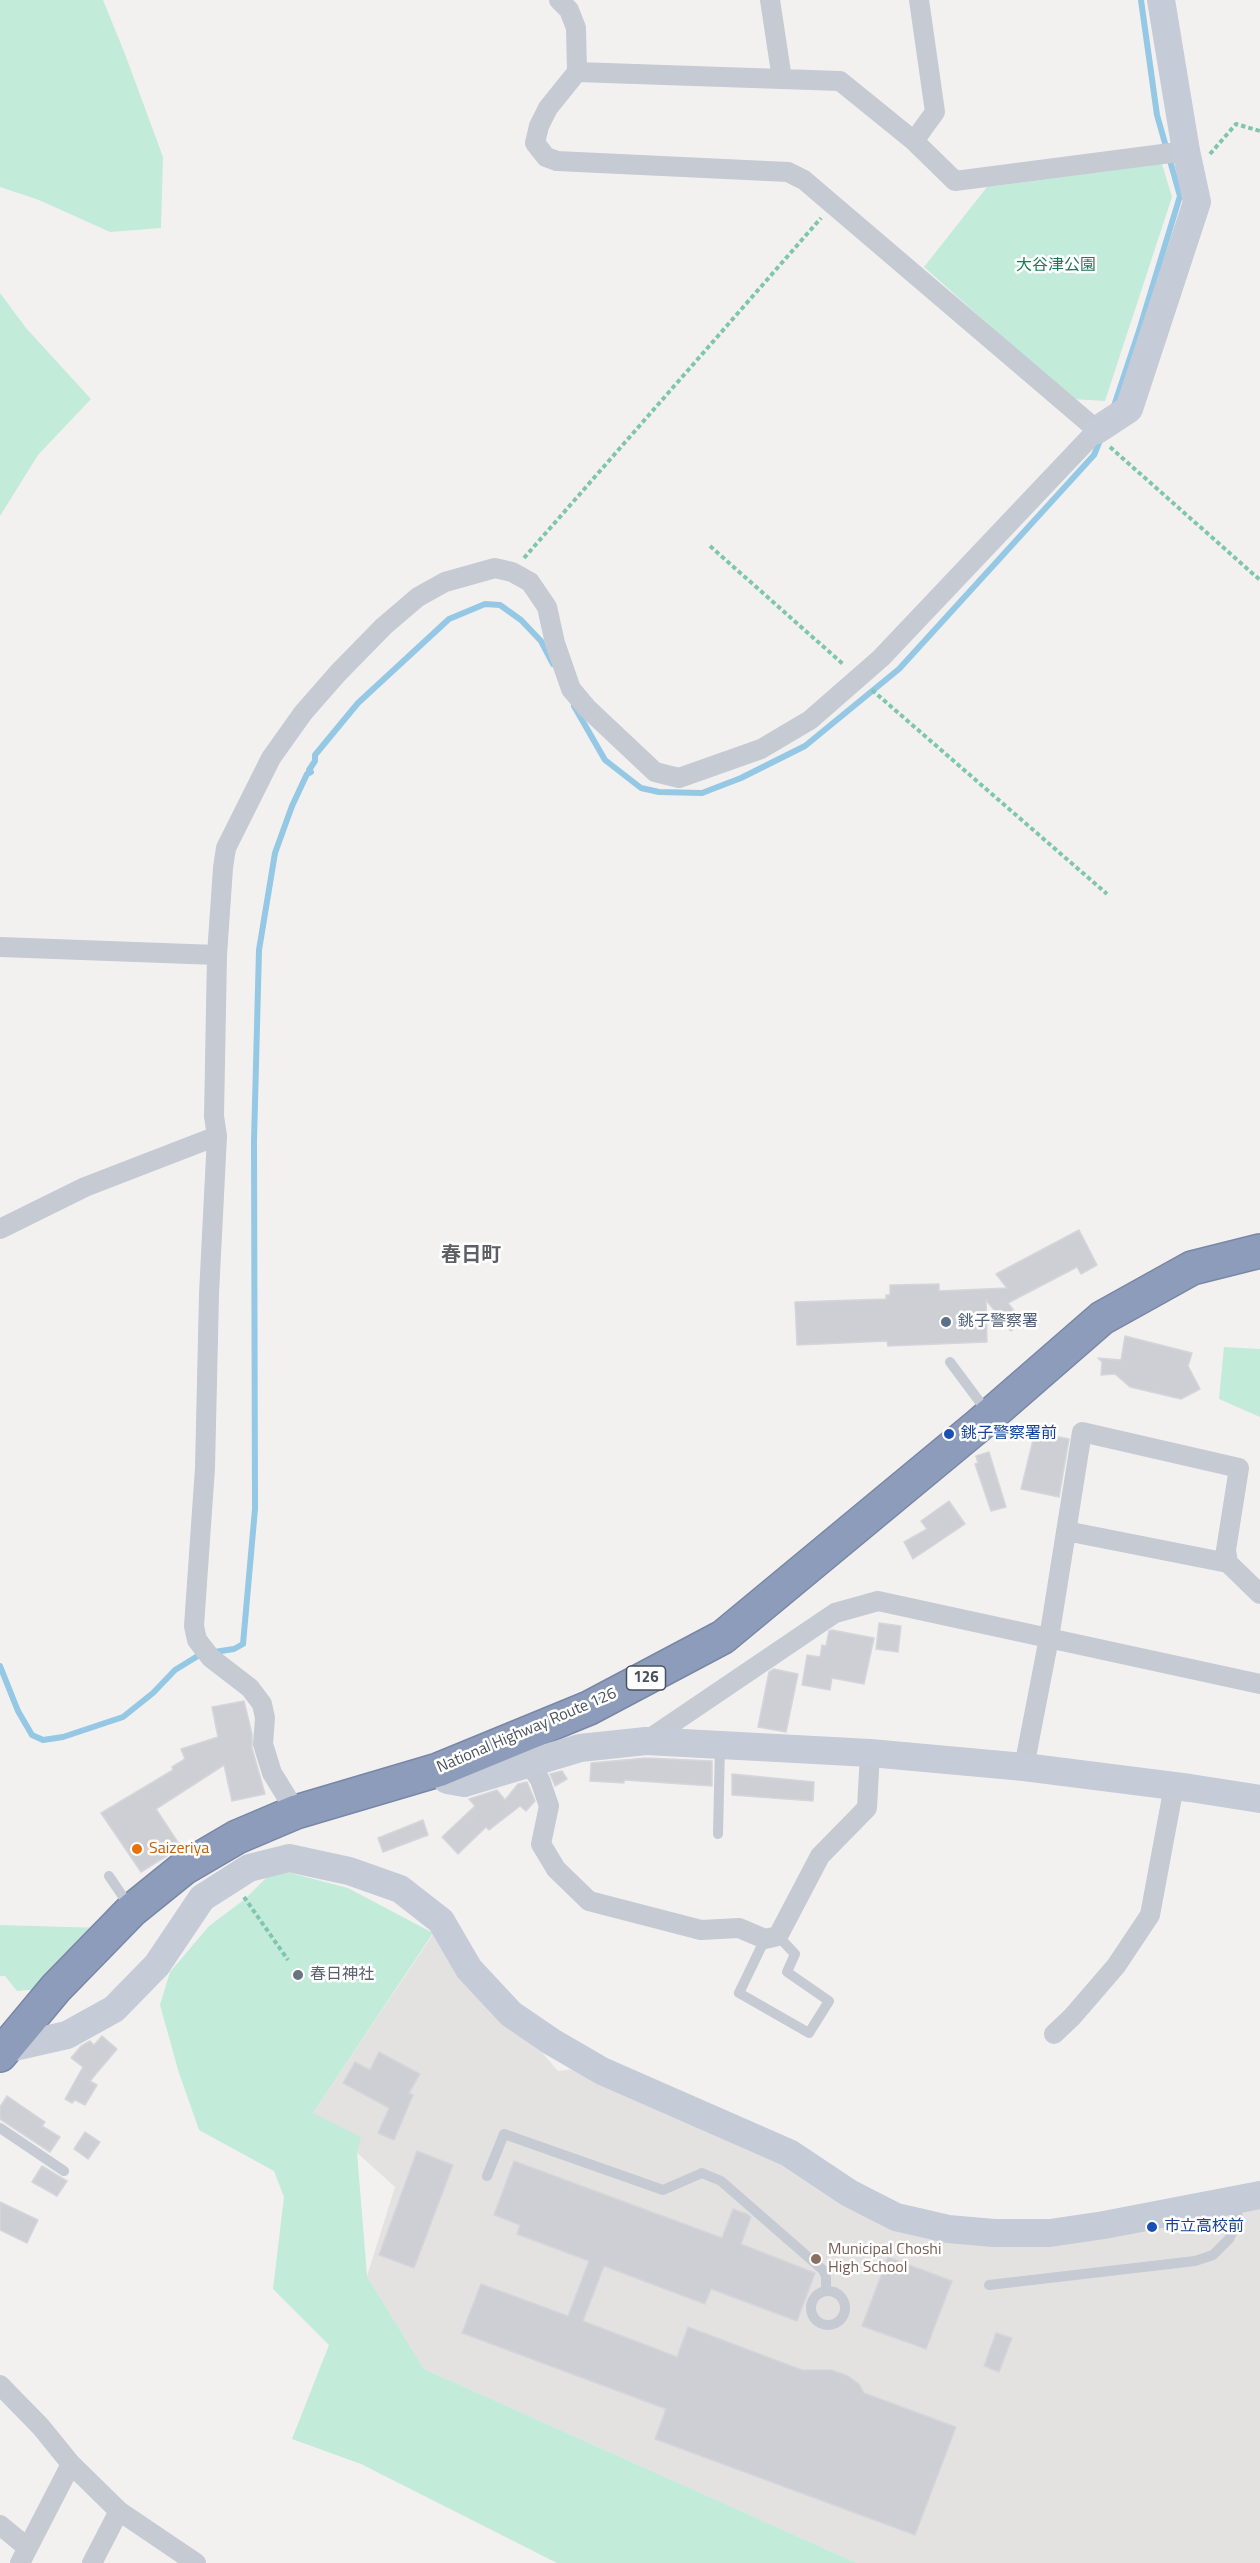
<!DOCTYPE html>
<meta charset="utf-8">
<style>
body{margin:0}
canvas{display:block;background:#f2f1f0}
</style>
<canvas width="1260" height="2563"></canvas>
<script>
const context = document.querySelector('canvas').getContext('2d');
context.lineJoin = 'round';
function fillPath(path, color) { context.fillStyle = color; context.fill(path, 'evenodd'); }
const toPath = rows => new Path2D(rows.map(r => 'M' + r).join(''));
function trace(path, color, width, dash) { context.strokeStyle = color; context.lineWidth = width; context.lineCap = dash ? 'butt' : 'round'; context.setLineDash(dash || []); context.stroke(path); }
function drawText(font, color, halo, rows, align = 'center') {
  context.font = font + ' "Titillium Web","Noto Sans JP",sans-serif'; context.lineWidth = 5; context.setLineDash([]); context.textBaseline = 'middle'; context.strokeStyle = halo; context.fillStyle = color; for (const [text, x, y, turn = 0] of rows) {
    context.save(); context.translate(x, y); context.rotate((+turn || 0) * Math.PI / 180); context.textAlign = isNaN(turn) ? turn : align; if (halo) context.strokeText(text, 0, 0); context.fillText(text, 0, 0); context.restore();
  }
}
const education = toPath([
 [436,1930,558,2071,575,2069,726,2134,904,2229,1260,2209,1260,2563,857,2563,424,2369,367,2276,395,2187,313,2113]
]);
const green = toPath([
 [0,0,103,0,125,54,163,157,161,228,110,232,39,200,0,187],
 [1162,164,1172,197,1105,401,1072,399,924,267,987,187],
 [0,293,26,328,91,399,38,455,0,516],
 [1224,1347,1260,1349,1260,1417,1219,1399],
 [275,1869,348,1888,433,1933,313,2113,361,2137,357,2152,367,2276,424,2369,857,2563,557,2563,361,2464,292,2439,329,2345,273,2289,284,2197,274,2171,199,2130,179,2073,160,2005,170,1972,209,1926,245,1899],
 [0,1925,103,1928,39,1989,17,1991,5,1976,0,1976]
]);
const stream = toPath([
 [1114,406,1138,334,1180,196,1157,115,1141,0],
 [574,706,605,760,641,788,659,792,702,793,741,778,805,746,899,669,1094,455,1101,438],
 [0,1666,18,1711,32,1735,43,1740,63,1737,123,1717,153,1693,175,1670,201,1654,234,1649,243,1644,255,1509,254,1141,259,950,275,853,292,806,307,774,311,772,309,770,315,761,315,755,358,703,449,619,485,604,500,605,521,620,541,641,553,664]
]);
const building = toPath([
 [1079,1230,1097,1265,1081,1274,1077,1267,1008,1303,1023,1322,1011,1331,986,1300,987,1342,888,1346,887,1341,797,1345,795,1302,886,1299,886,1295,890,1295,890,1285,939,1284,939,1291,1007,1288,996,1274,1079,1230],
 [1125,1336,1192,1353,1188,1366,1200,1389,1181,1399,1130,1387,1115,1374,1101,1375,1102,1362,1098,1358,1121,1360,1125,1336],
 [1035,1432,1069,1439,1059,1497,1021,1489,1035,1432],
 [989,1452,1006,1507,991,1511,975,1464,978,1463,976,1456,989,1452],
 [949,1501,965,1524,913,1559,904,1542,927,1529,921,1521,949,1501],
 [879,1623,901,1626,898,1652,876,1649,879,1623],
 [832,1630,874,1638,864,1684,832,1678,830,1690,802,1685,807,1655,820,1657,822,1645,826,1646,829,1631,832,1630],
 [774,1669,798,1674,786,1732,758,1727,769,1672,774,1669],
 [244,1701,252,1734,252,1748,265,1794,232,1801,224,1765,156,1809,181,1847,141,1872,101,1813,173,1770,172,1767,185,1759,181,1749,218,1737,212,1707,244,1701],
 [646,1758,712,1761,712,1786,624,1780,624,1783,590,1781,591,1763,646,1758],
 [562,1771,567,1779,555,1786,550,1774,562,1771],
 [732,1774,814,1782,813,1801,732,1795,732,1774],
 [527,1782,535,1801,526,1811,520,1806,489,1830,486,1827,458,1854,442,1837,475,1806,469,1799,497,1790,505,1800,518,1784,527,1782],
 [423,1820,428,1835,383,1852,378,1838,423,1820],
 [102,2036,117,2049,90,2081,97,2085,85,2105,75,2100,72,2103,65,2099,83,2067,71,2058,81,2046,90,2041,94,2045,102,2036],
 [379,2052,420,2074,409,2093,413,2095,394,2140,378,2133,389,2108,343,2083,355,2062,370,2070,379,2052],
 [7,2096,45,2122,42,2126,60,2137,50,2152,0,2119,0,2107,7,2096],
 [85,2132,100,2142,88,2159,74,2149,85,2132],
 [417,2151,453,2165,414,2268,379,2255,417,2151],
 [514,2161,722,2238,733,2209,747,2214,751,2217,741,2244,815,2273,797,2321,711,2289,705,2304,604,2266,583,2321,677,2357,688,2327,802,2370,832,2370,848,2376,859,2384,864,2393,956,2427,915,2535,655,2439,666,2409,462,2333,481,2284,568,2316,589,2261,517,2234,520,2225,494,2215,514,2161],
 [42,2166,67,2181,57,2196,32,2182,42,2166],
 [0,2202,38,2220,27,2243,0,2230,0,2202],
 [888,2257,952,2281,926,2349,862,2326,888,2257],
 [996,2333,1012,2338,999,2372,984,2366,996,2333]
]);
const path = toPath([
 [1210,154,1236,124,1260,131],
 [1110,447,1260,580],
 [710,546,844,665],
 [524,558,821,218],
 [872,690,1107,894],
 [244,1897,288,1960]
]);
const lane = toPath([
 [950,1362,988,1413],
 [718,1834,720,1745],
 [109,1876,130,1907],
 [765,1939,739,1993,809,2033,829,2001,787,1972,795,1954,778,1936],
 [0,2128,64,2171],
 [487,2176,504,2134,663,2190,702,2173,721,2181,823,2270,826,2276,826,2291],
 [989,2285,1195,2261,1213,2255,1229,2239,1237,2222,1238,2200],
 '811 2308a17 17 0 1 1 34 0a17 17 0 1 1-34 0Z'
]);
const street = toPath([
 [770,0,782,79],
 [577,72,840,81,914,141,955,181,1186,151],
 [914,141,935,112,919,0],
 [0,947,217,955],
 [0,1229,85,1187,217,1136],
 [1066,1531,1228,1563],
 [646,1741,835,1613,878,1601,1260,1684],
 [528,1762,540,1780,549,1806,541,1844,556,1869,589,1901,701,1930,739,1928,765,1939,778,1936,820,1856,867,1808,870,1753],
 [1024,1767,1049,1638,1082,1432,1239,1468,1226,1550,1228,1563,1260,1594],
 [296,1812,272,1773,263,1744,265,1718,262,1704,250,1688,211,1658,197,1640,194,1626,205,1468,209,1294,217,1136,214,1116,217,955,223,868,226,848,271,758,303,713,338,673,384,626,418,597,445,582,495,568,512,572,530,582,547,607,555,643,571,689,587,708,655,772,679,778,761,749,810,720,881,658,1097,430,804,180,788,172,557,161,546,157,535,143,539,126,548,108,577,72,576,28,569,10,559,0],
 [1054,2034,1072,2017,1116,1966,1150,1915,1174,1786],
 [0,2385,41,2427,71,2464,119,2511,196,2563],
 [0,2525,28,2548],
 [20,2563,71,2464],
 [92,2563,119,2511]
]);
const secondary = toPath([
 [1097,430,1129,409,1197,202,1186,151,1161,0],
 [438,1770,447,1780,464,1783,580,1748,646,1741,870,1753,1024,1767,1190,1788,1260,1799],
 [5,2049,67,2035,114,2009,157,1965,202,1898,249,1868,289,1858,349,1871,400,1889,441,1921,469,1969,511,2014,552,2042,602,2071,789,2153,849,2193,896,2217,948,2229,994,2233,1050,2233,1104,2225,1260,2195]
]);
const highway = toPath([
 [0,2055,56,1988,132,1910,184,1868,237,1837,296,1812,438,1770,589,1708,723,1637,979,1425,1102,1318,1192,1268,1260,1251]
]);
const markers = [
 [946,1322,6,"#5c6f8a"],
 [949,1434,6,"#1a4fb4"],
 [137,1849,6,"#e8710a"],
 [298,1975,6,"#6b7280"],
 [1152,2227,6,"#1a4fb4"],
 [816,2259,6,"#8d6e63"]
];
const shields = [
 [646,1678,39]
];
const shieldNames = [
 ["126",646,1678]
];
const parkNames = [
 ["大谷津公園",1056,266]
];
const serviceNames = [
 ["銚子警察署",958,1322]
];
const transitNames = [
 ["銚子警察署前",961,1434],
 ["市立高校前",1164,2227]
];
const streetNames = [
 ["National Highway Route 126",527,1731,-23]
];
const foodNames = [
 ["Saizeriya",149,1849]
];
const worshipNames = [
 ["春日神社",310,1975]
];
const educationNames = [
 ["Municipal Choshi",828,2250],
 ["High School",828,2268]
];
const quarterNames = [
 ["春日町",471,1256]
];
fillPath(education, '#e3e2e1');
fillPath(green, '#c3ebd9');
trace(stream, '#95c8e4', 6);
fillPath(building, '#cecfd4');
trace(building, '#d5d6db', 1.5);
trace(highway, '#7887a6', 36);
trace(path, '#7fc6ad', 4, [4.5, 3]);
trace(lane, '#c5cad3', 10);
trace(street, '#c5cad3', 20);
trace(secondary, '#c5cbd7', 28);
trace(highway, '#8d9cba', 33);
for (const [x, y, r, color] of markers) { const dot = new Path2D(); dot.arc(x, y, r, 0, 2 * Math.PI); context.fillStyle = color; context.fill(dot); trace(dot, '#fff', 2); }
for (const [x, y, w] of shields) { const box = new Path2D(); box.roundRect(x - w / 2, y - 12, w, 24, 4.5); context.fillStyle = '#fff'; context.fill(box); trace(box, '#4a515c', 1.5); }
drawText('bold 15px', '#4a515c', null, shieldNames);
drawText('16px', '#217758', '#fff', parkNames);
drawText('16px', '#4e5e75', '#fff', serviceNames, 'left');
drawText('16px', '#164399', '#fff', transitNames, 'left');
drawText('16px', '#4a515c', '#fff', streetNames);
drawText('16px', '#c56008', '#fff', foodNames, 'left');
drawText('16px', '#5b616d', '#fff', worshipNames, 'left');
drawText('16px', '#785e54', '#fff', educationNames, 'left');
drawText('bold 20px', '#5d5f64', '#fff', quarterNames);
</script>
